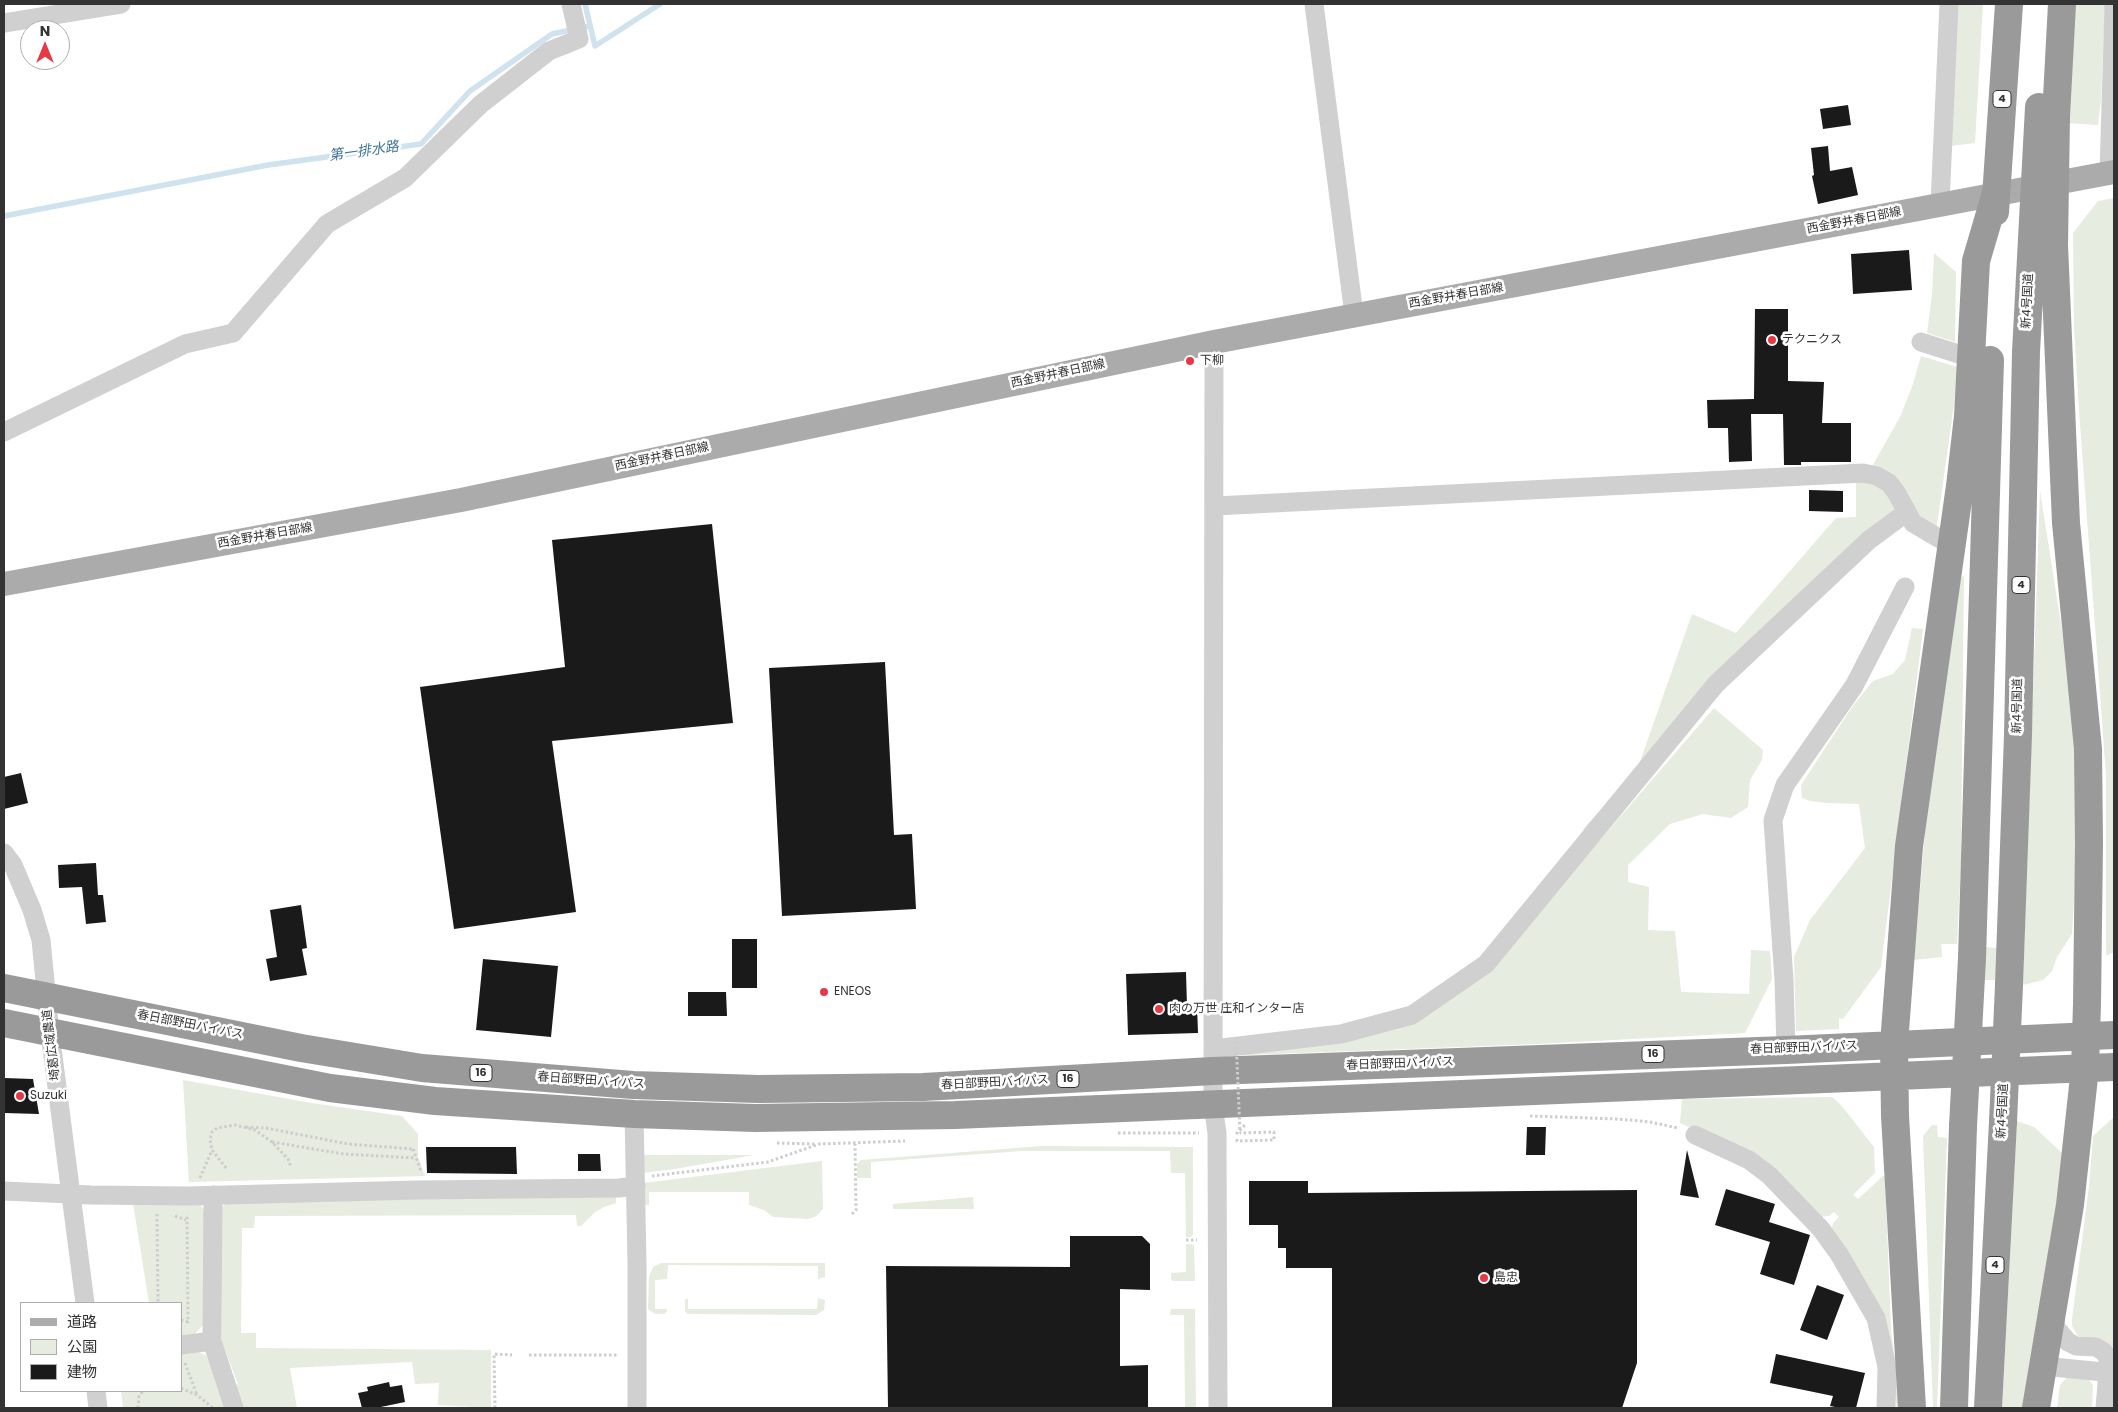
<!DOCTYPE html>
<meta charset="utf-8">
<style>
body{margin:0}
#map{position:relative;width:2118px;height:1412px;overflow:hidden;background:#fff;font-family:Poppins,"Noto Sans JP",sans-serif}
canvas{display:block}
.frame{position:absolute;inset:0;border:5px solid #333;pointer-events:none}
.legend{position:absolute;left:20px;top:1302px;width:162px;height:90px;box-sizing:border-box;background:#fff;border:1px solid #adadad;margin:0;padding:6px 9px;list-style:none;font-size:15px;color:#333}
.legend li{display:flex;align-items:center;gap:10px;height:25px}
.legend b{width:25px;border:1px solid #adadad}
.north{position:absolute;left:20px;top:20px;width:50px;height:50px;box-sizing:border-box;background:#fff;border:1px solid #adadad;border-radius:50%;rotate:0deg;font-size:14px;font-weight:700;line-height:20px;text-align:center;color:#333}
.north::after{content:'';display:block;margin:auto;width:18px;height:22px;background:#e63946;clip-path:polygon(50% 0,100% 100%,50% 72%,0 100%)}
</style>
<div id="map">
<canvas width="2118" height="1412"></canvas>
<div class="frame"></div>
<ul class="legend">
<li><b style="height:6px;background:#ababab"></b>道路</li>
<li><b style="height:14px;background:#e6ecdf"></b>公園</li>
<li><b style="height:14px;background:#1a1a1a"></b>建物</li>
</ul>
<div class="north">N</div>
</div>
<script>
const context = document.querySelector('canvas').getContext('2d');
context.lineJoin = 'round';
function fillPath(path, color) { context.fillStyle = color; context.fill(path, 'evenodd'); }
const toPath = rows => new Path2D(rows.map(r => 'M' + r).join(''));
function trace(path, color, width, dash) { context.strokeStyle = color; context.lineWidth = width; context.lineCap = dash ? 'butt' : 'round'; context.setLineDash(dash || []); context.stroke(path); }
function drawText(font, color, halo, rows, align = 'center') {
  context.font = font + ' Poppins,"Noto Sans JP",sans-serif'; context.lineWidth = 5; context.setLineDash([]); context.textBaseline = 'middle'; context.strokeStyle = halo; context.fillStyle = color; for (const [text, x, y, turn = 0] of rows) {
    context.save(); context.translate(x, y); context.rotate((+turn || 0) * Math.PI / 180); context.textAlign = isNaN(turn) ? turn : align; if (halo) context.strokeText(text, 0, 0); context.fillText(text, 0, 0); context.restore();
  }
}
const green = toPath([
 [1957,4,1983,4,1975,143,1951,146],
 [2070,4,2105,4,2101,100,2098,125,2065,123],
 [2114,198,2114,952,2106,956,2106,775,2079,410,2074,327,2073,233,2098,201],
 [1934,253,1956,272,1955,342,1927,333,1932,295],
 [1921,356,1957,367,1954,405,1936,532,1870,470,1901,415,1913,384],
 [1856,478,1881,483,1898,509,1859,539,1587,834,1583,829,1637,770,1692,614,1736,633,1836,518,1856,517],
 [2040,491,2069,675,2078,767,2077,849,2072,934,2057,957,2052,971,2043,980,2023,985],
 [1964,576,1961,862,1957,944,1941,944,1942,957,1914,960,1927,808,1961,577],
 [1912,628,1923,629,1881,967,1843,1019,1839,1018,1839,1029,1796,1031,1794,957,1810,920,1865,848,1859,804,1827,803,1810,801,1802,798,1801,785,1852,707,1873,681,1893,674,1905,660],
 [1714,708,1763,750,1762,760,1750,780,1748,807,1731,818,1703,814,1670,824,1628,865,1628,882,1649,887,1648,930,1675,931,1681,992,1749,994,1751,950,1770,951,1772,979,1745,1033,1538,1044,1247,1055,1244,1051,1401,1014,1525,927],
 [1985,947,1997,948,1996,980,1984,980],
 [183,1080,312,1103,402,1116,418,1134,418,1157,425,1176,189,1182],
 [1832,1097,1841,1105,1874,1147,1875,1173,1853,1195,1858,1199,1883,1176,1885,1176,1891,1330,1901,1408,1897,1408,1889,1361,1831,1232,1833,1223,1839,1217,1834,1212,1829,1216,1818,1217,1711,1137,1680,1123,1682,1099],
 [2114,1117,2114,1351,2112,1347,2104,1341,2078,1336,2072,1326,2072,1319,2089,1186,2093,1136],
 [2017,1121,2034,1127,2063,1154,2062,1183,2029,1408,2002,1408],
 [1932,1125,1937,1125,1938,1137,1947,1138,1937,1408,1933,1408,1923,1136],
 [1042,1146,1193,1147,1193,1234,1191,1237,1186,1237,1185,1173,1171,1173,1170,1151,1022,1151,871,1162,871,1178,857,1178,857,1164,861,1160],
 [640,1155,754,1155,675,1169,642,1173],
 [822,1161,823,1209,815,1217,808,1219,773,1217,764,1210,749,1205,749,1192,649,1192,649,1205,643,1205,643,1183],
 [616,1195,616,1203,604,1207,595,1212,581,1226,577,1226,576,1215,255,1216,254,1228,242,1228,241,1333,256,1333,256,1348,491,1350,491,1408,438,1405,439,1383,415,1384,412,1362,290,1368,297,1408,242,1408,236,1385,238,1384,222,1342,221,1208,228,1202],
 [973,1197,974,1209,893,1209,893,1204],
 [133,1203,199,1203,204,1210,204,1324,195,1334,181,1336,181,1303,149,1303],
 [1186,1244,1192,1244,1194,1246,1195,1281,1173,1281,1171,1279,1171,1273,1186,1272],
 [661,1263,825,1263,825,1277,818,1279,818,1266,668,1265,667,1279,655,1280,655,1309,667,1309,667,1311,664,1314,655,1314,648,1309,649,1277,653,1267],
 [818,1298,825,1300,824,1310,816,1315,688,1314,685,1311,685,1299,688,1299,688,1309,817,1309],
 [1171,1309,1195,1309,1196,1408,1185,1408,1184,1315,1170,1315],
 [197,1351,207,1356,225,1408,123,1408,121,1391,181,1391,181,1353],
 [2068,1376,2088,1379,2093,1385,2092,1408,2057,1408,2060,1385]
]);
const stream = toPath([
 [585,4,595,46,660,4],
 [4,216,268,165,421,144,470,91,552,34,589,26]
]);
const building = toPath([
 [1848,105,1851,125,1823,129,1820,109],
 [1828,146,1830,171,1852,167,1858,195,1818,204,1812,176,1814,175,1811,148],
 [1909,250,1912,290,1853,294,1851,254],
 [1755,309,1788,309,1788,381,1824,382,1822,423,1851,423,1851,462,1801,462,1801,465,1784,465,1783,414,1751,414,1752,461,1729,462,1728,428,1708,428,1707,400,1754,399],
 [1809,490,1843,491,1843,512,1809,511],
 [712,524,733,723,552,741,576,912,454,929,420,687,565,667,552,540],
 [885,662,894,835,912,834,916,909,782,916,769,668],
 [21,773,28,803,4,809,4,777],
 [96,863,98,895,103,895,106,922,86,924,82,887,59,888,58,865],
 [301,905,307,948,302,949,307,975,270,981,266,959,277,957,270,910],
 [732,939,757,939,757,988,732,988],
 [483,959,558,966,551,1037,476,1030],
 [1186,972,1187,1006,1197,1006,1198,1033,1128,1035,1126,974],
 [688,992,726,992,727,1016,688,1016],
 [4,1078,33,1079,39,1114,4,1113],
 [1527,1127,1546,1127,1545,1155,1526,1155],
 [426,1147,516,1147,517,1174,427,1173],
 [1687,1150,1699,1198,1680,1195],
 [578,1154,600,1154,601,1171,578,1171],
 [1249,1181,1308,1181,1308,1193,1637,1190,1637,1363,1622,1408,1332,1408,1332,1268,1286,1268,1286,1248,1278,1248,1278,1225,1249,1225],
 [1726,1189,1775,1204,1769,1222,1810,1235,1794,1285,1760,1274,1770,1242,1715,1225],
 [1070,1236,1142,1236,1150,1244,1150,1290,1120,1289,1120,1366,1148,1365,1148,1408,888,1408,886,1266,1070,1267],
 [1817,1285,1844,1295,1827,1340,1800,1330],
 [1776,1354,1865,1373,1856,1408,1840,1408,1830,1406,1833,1396,1770,1383],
 [389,1382,390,1387,402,1385,405,1402,376,1408,362,1408,358,1393,368,1391,367,1387]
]);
const path = toPath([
 [1530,1116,1618,1119,1650,1122,1678,1128],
 [246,1127,266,1128,348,1144,413,1149],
 [1118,1133,1199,1133],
 [1236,1134,1245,1125],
 [1237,1139,1237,1141,1274,1140,1274,1132,1240,1133],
 [272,1142,344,1154,416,1158],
 [777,1143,816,1144],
 [413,1149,421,1171],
 [226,1168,212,1150,210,1140,212,1132,217,1128,235,1125,255,1130,272,1142,288,1159,291,1167],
 [652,1176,768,1162,819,1144,905,1141],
 [200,1178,212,1150],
 [157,1214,158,1303],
 [852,1214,856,1210,855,1144],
 [175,1216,186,1220],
 [1186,1240,1197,1240],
 [181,1320,188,1322,187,1214],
 [529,1355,619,1355],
 [185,1363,197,1395],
 [181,1388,197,1395,213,1408],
 [138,1408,139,1396,143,1391],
 [495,1408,494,1354,512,1355]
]);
const minor = toPath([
 [1314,4,1354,315],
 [4,23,121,4],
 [2109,173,2114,4],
 [1940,204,1949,4],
 [1214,342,1213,1105,1217,1133,1218,1408],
 [1921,342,1971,358],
 [4,432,185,344,233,333,327,224,405,178,481,104,549,51,579,39,571,4],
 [1215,506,1863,473,1877,476,1889,483,1896,492,1913,523,1952,546],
 [4,853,13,865,32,910,41,940,50,1033,85,1303],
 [1213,1049,1341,1034,1412,1015,1486,964,1716,684,1869,540,1907,512],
 [1786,1050,1784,980,1773,820,1785,785,1854,686,1905,587],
 [634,1114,637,1263,637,1408],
 [1695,1135,1749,1160,1769,1175,1821,1229,1839,1254,1876,1318,1887,1367,1886,1408],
 [4,1191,91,1195,188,1196,417,1190,619,1188,636,1186],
 [213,1195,212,1341,234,1408],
 [2054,1314,2056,1328,2068,1342,2076,1346,2096,1347,2104,1352,2109,1360,2105,1408],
 [181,1345,212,1341],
 [2043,1366,2114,1373],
 [96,1391,98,1408]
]);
const major = toPath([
 [4,584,461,500,1214,342,2114,172]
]);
const highway = toPath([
 [1995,212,2009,4],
 [1972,958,1990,360],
 [2009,985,2018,735,2026,352,2039,107],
 [4,988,301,1048,422,1068,633,1085,758,1089,923,1087,1213,1071,1786,1050,2114,1035],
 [4,1023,330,1088,435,1101,634,1114,755,1118,955,1115,2114,1067],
 [1912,1408,1895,1116,1894,1044,1909,846,1960,486,1968,416,1976,261,1996,193],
 [1954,1408,1963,1126],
 [1988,1408,2003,1122],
 [2036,1408,2070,1205,2085,1068,2087,1004,2089,844,2088,749,2066,523,2054,245,2056,116,2062,4]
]);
const pathBridge = toPath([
 [1236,1037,1240,1133]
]);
const highwayBridge = toPath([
 [2003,1122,2009,985],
 [1963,1126,1972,958]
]);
const markers = [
 [1772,340,5,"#e63946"],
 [1190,361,5,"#e63946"],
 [824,992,5,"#e63946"],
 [1159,1009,5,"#e63946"],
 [20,1096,5,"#e63946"],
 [1484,1278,5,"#e63946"]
];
const shields = [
 [2002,99,18],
 [2021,585,18],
 [1653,1054,22],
 [481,1073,22],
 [1068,1079,22],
 [1995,1265,18]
];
const shieldNames = [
 ["4",2002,99],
 ["4",2021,585],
 ["16",1653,1054],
 ["16",481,1073],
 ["16",1068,1079],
 ["4",1995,1265]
];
const streetNames = [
 ["西金野井春日部線",1854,221,-11],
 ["西金野井春日部線",1456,296,-10],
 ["新4号国道",2028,301,-87],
 ["西金野井春日部線",1058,374,-12],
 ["西金野井春日部線",662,457,-12],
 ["西金野井春日部線",265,536,-10],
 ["新4号国道",2018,706,-89],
 ["春日部野田バイパス",190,1025,11],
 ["埼葛広域農道",52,1045,-97],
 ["春日部野田バイパス",1804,1048,-2],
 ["春日部野田バイパス",1400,1064,-2],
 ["春日部野田バイパス",591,1081,4],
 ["春日部野田バイパス",995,1083,-3],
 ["新4号国道",2003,1111,-87]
];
const poiNames = [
 ["テクニクス",1782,340],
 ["下柳",1200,361],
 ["ENEOS",834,992],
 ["肉の万世 庄和インター店",1169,1009],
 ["Suzuki",30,1096],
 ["島忠",1494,1278]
];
const waterNames = [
 ["第一排水路",364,152,-8]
];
fillPath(green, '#e6ecdf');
trace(stream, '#cfe2ee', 5.5);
fillPath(building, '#1a1a1a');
trace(path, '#cdcdcd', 3, [2.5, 2.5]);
trace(minor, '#d0d0d0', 19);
trace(major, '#ababab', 24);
trace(highway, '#9a9a9a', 28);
trace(pathBridge, '#cdcdcd', 3, [2.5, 2.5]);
trace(highwayBridge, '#9a9a9a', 28);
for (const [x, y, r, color] of markers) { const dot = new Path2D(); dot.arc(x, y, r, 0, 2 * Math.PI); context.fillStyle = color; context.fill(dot); trace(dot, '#fff', 2); }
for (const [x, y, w] of shields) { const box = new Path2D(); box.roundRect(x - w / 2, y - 8.5, w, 17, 4); context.fillStyle = '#fff'; context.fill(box); trace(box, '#333', 1); }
drawText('bold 11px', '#333', null, shieldNames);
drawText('12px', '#333', '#fff', streetNames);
drawText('12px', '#333', '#fff', poiNames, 'left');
drawText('italic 14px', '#3f7597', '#fff', waterNames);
</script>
